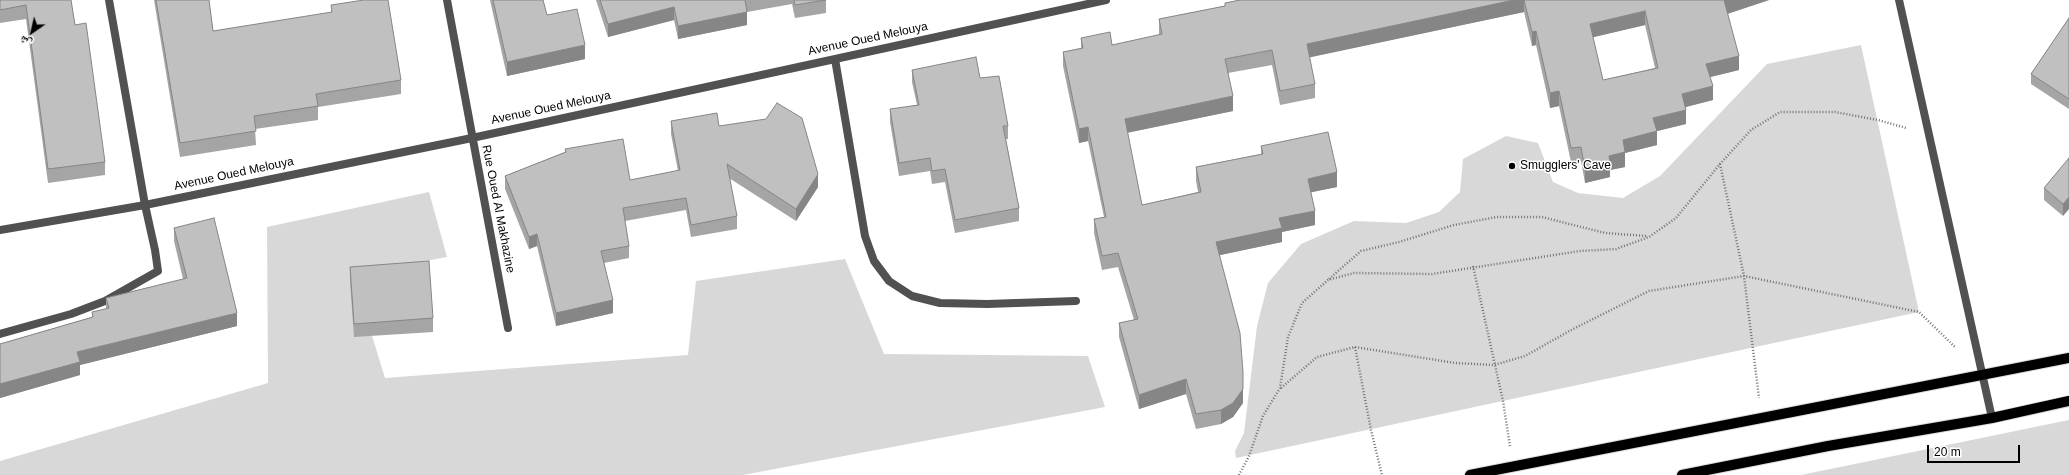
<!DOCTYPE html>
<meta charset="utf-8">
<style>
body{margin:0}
#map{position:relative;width:2069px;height:475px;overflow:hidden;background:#fff;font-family:Helvetica,"Noto Naskh Arabic",sans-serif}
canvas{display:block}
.north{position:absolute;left:12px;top:12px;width:40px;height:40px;-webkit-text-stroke:3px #fff;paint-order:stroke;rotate:214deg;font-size:11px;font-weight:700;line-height:16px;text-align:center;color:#000}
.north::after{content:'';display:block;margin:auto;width:14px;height:18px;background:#000;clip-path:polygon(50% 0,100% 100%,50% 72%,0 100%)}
.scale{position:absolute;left:1927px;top:445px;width:93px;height:18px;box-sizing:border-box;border:2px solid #000;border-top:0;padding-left:5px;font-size:12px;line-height:14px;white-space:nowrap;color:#000;-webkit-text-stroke:3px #fff;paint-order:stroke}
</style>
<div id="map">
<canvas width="2069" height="475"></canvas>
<div class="north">ش</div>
<div class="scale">20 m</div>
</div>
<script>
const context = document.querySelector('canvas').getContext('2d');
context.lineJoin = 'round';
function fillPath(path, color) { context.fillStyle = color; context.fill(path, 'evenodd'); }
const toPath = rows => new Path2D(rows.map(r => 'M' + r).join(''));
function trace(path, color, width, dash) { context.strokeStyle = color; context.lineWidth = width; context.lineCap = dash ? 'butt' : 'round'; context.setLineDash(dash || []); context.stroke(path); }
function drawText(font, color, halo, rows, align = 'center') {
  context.font = font + ' Helvetica,sans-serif'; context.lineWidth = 3; context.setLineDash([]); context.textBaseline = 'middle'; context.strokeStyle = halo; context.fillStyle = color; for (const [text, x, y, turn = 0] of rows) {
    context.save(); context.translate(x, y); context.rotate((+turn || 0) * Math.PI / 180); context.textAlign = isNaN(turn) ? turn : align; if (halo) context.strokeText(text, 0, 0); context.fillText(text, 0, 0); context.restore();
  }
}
const green = toPath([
 [1861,45,1919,312,1236,458,1235,451,1244,433,1257,326,1268,283,1301,244,1354,221,1406,223,1439,212,1460,192,1463,159,1506,136,1538,143,1553,182,1578,193,1623,198,1660,176,1767,64],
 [429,192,447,257,353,274,385,378,688,355,696,281,845,259,884,354,1088,356,1105,407,743,475,0,475,0,461,268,383,267,227],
 [2069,420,2069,475,1801,475]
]);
const path = toPath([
 [1720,164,1744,276,1759,398],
 [1473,266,1503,401,1510,446],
 [1329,279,1361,251,1399,242,1454,225,1497,217,1542,217,1605,233,1646,236],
 [1355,347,1371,430,1382,475],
 [1281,388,1317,357,1355,347,1455,363,1494,365,1525,356,1573,329,1649,291,1744,276,1919,312,1955,347],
 [1239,475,1249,456,1263,416,1280,388,1288,337,1302,303,1328,280,1354,273,1432,274,1580,251,1616,249,1649,237,1676,218,1720,164,1751,130,1780,112,1835,112,1878,120,1906,128]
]);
const minor = toPath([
 [447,0,508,328],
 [1899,0,1992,418],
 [835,59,865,236,874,261,889,281,912,296,940,303,987,304,1076,301],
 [0,230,145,205,472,138,1106,0],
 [0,334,71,314,105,301,158,271,155,250,145,205,109,0]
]);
const primary = toPath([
 [1470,475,2069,358],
 [1682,475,1828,446,1992,418,2069,401]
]);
const wall = toPath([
 [0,0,71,0,75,25,105,162,105,175,48,183,26,19,0,23],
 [154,0,209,0,213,31,331,13,331,5,401,80,401,94,318,107,318,120,255,129,256,145,180,157],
 [490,0,543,0,547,15,585,59,507,76],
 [596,0,826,0,826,13,795,18,792,4,747,12,747,25,678,39,674,20,608,37],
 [1240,0,1769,0,1727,14,1739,70,1710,77,1713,100,1685,107,1686,124,1657,131,1657,145,1625,153,1625,167,1610,170,1610,177,1585,183,1581,161,1571,162,1559,106,1550,108,1536,45,1532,46,1524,12,1309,57,1315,84,1315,98,1280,105,1272,65,1228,73,1233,111,1127,133,1142,205,1198,192,1196,181,1196,167,1261,154,1261,146,1337,187,1311,192,1315,225,1282,232,1282,242,1219,255,1243,387,1243,403,1233,417,1221,424,1196,429,1186,394,1139,409,1119,337,1119,323,1134,320,1118,267,1102,270,1094,233,1094,219,1104,217,1088,141,1079,143,1063,66,1063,52,1081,48,1081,38,1112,45,1159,35,1159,19,1225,6,1225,3],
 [1645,25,1655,68,1603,80,1593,37],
 [2069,18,2069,109,2031,84,2031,74],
 [912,70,980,78,1008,126,1008,139,1006,139,1019,208,1019,221,955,233,945,182,932,184,930,171,899,176,890,122,890,109,917,105,912,82],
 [671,121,719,126,818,187,796,221,729,178,737,216,737,229,691,237,686,210,625,221,629,246,629,258,604,263,613,313,556,326,537,246,529,249,505,189,505,176,565,152,565,149,630,180,678,171,671,134],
 [2069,158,2063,216,2044,200,2044,188],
 [174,228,237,326,80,365,80,375,0,398,0,344,92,317,92,312,106,309,106,298,183,279,174,241],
 [350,267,433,318,433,332,354,337,350,280]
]);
const shadedWall = toPath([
 [1514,0,1524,0,1524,12,1307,58,1307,44],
 [1724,0,1769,0,1724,15],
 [674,7,674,20,608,37,608,24],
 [1645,11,1645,25,1590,38,1590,24],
 [747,12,747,25,678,39,678,26],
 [1536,31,1536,45,1532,46,1532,32],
 [585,45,585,59,507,76,507,62],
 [1739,56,1739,70,1706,78,1706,64],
 [1713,86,1713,100,1682,108,1682,94],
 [1559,91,1559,106,1550,108,1550,93],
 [1233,96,1233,111,1125,133,1125,119],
 [1686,110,1686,124,1657,131,1657,145,1625,153,1625,167,1610,170,1610,177,1585,183,1585,169,1609,156,1623,140,1653,118],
 [1088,127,1088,141,1079,143,1079,129],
 [1337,172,1337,187,1308,193,1308,179],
 [818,174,818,187,796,221,796,209],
 [2069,197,2069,209,2063,216,2063,204],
 [1315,211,1315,225,1282,232,1282,242,1216,256,1216,242,1279,218],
 [537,234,537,246,529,249,529,237],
 [613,300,613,313,556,326,556,313],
 [237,313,237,326,80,365,80,375,0,398,0,384,77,352],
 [1243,372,1243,403,1233,417,1221,424,1221,410],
 [1186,379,1186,394,1139,409,1139,395]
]);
const building = toPath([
 [0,0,71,0,75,25,86,23,105,162,48,169,26,5,0,10,0,0],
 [156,0,209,0,213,31,332,12,331,5,364,0,388,0,401,80,316,94,318,106,254,116,256,131,180,143,156,0],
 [493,0,543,0,547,15,577,9,585,45,507,62,493,0],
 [600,0,745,0,747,12,678,26,674,7,608,24,600,0],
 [794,0,826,0,795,5,794,0],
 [1240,0,1514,0,1307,44,1315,84,1280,91,1272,50,1225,59,1233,96,1125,119,1142,205,1201,192,1196,167,1263,154,1261,146,1328,132,1337,172,1308,179,1315,211,1279,218,1282,228,1216,242,1240,333,1243,372,1243,389,1233,403,1221,410,1196,414,1186,379,1139,395,1119,323,1138,319,1118,253,1102,256,1094,219,1106,217,1088,127,1079,129,1063,52,1083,48,1081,38,1110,32,1112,45,1162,34,1159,19,1225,6,1225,3,1240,0],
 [1524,0,1725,0,1724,0,1739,56,1706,64,1713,86,1682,94,1686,110,1653,118,1657,131,1623,140,1625,152,1609,156,1610,163,1585,169,1581,147,1571,148,1559,91,1550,93,1536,31,1532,32,1524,0],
 [1645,11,1658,68,1603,80,1590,24,1645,11],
 [2069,18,2069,99,2031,74,2069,18],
 [976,57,980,78,999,76,1008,126,1003,126,1019,208,955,220,945,169,932,171,930,158,899,163,890,109,919,105,912,70,976,57],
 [777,103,802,118,818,174,796,209,727,164,737,216,691,225,686,198,623,208,629,246,601,251,613,300,556,313,537,234,529,237,505,176,566,152,565,149,623,139,630,180,680,170,671,121,717,113,719,126,766,119,777,103],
 [2069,158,2069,197,2063,204,2044,188,2069,158],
 [214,218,237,313,77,352,80,362,0,384,0,344,93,317,92,312,109,308,106,298,187,278,174,228,214,218],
 [429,261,433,318,354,324,350,267,429,261]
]);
const markers = [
 [1512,166,4,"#000"]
];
const streetNames = [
 ["Avenue Oued Melouya",868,39,-12],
 ["Avenue Oued Melouya",551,108,-12],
 ["Avenue Oued Melouya",234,174,-12],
 ["Rue Oued Al Makhazine",498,209,79]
];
const poiNames = [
 ["Smugglers' Cave",1520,166]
];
fillPath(green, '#d8d8d8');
trace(primary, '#dbdbdb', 12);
trace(path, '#737373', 2.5, [1, 2]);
trace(minor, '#515151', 8);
trace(primary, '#000', 10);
fillPath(wall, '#a5a5a5');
fillPath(shadedWall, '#868686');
fillPath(building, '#c0c0c0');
trace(building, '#868686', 1);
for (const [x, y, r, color] of markers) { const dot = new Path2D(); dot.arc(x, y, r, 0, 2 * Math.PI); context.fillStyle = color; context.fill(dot); trace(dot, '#fff', 1.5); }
drawText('12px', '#000', '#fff', streetNames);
drawText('12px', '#000', '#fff', poiNames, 'left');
</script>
